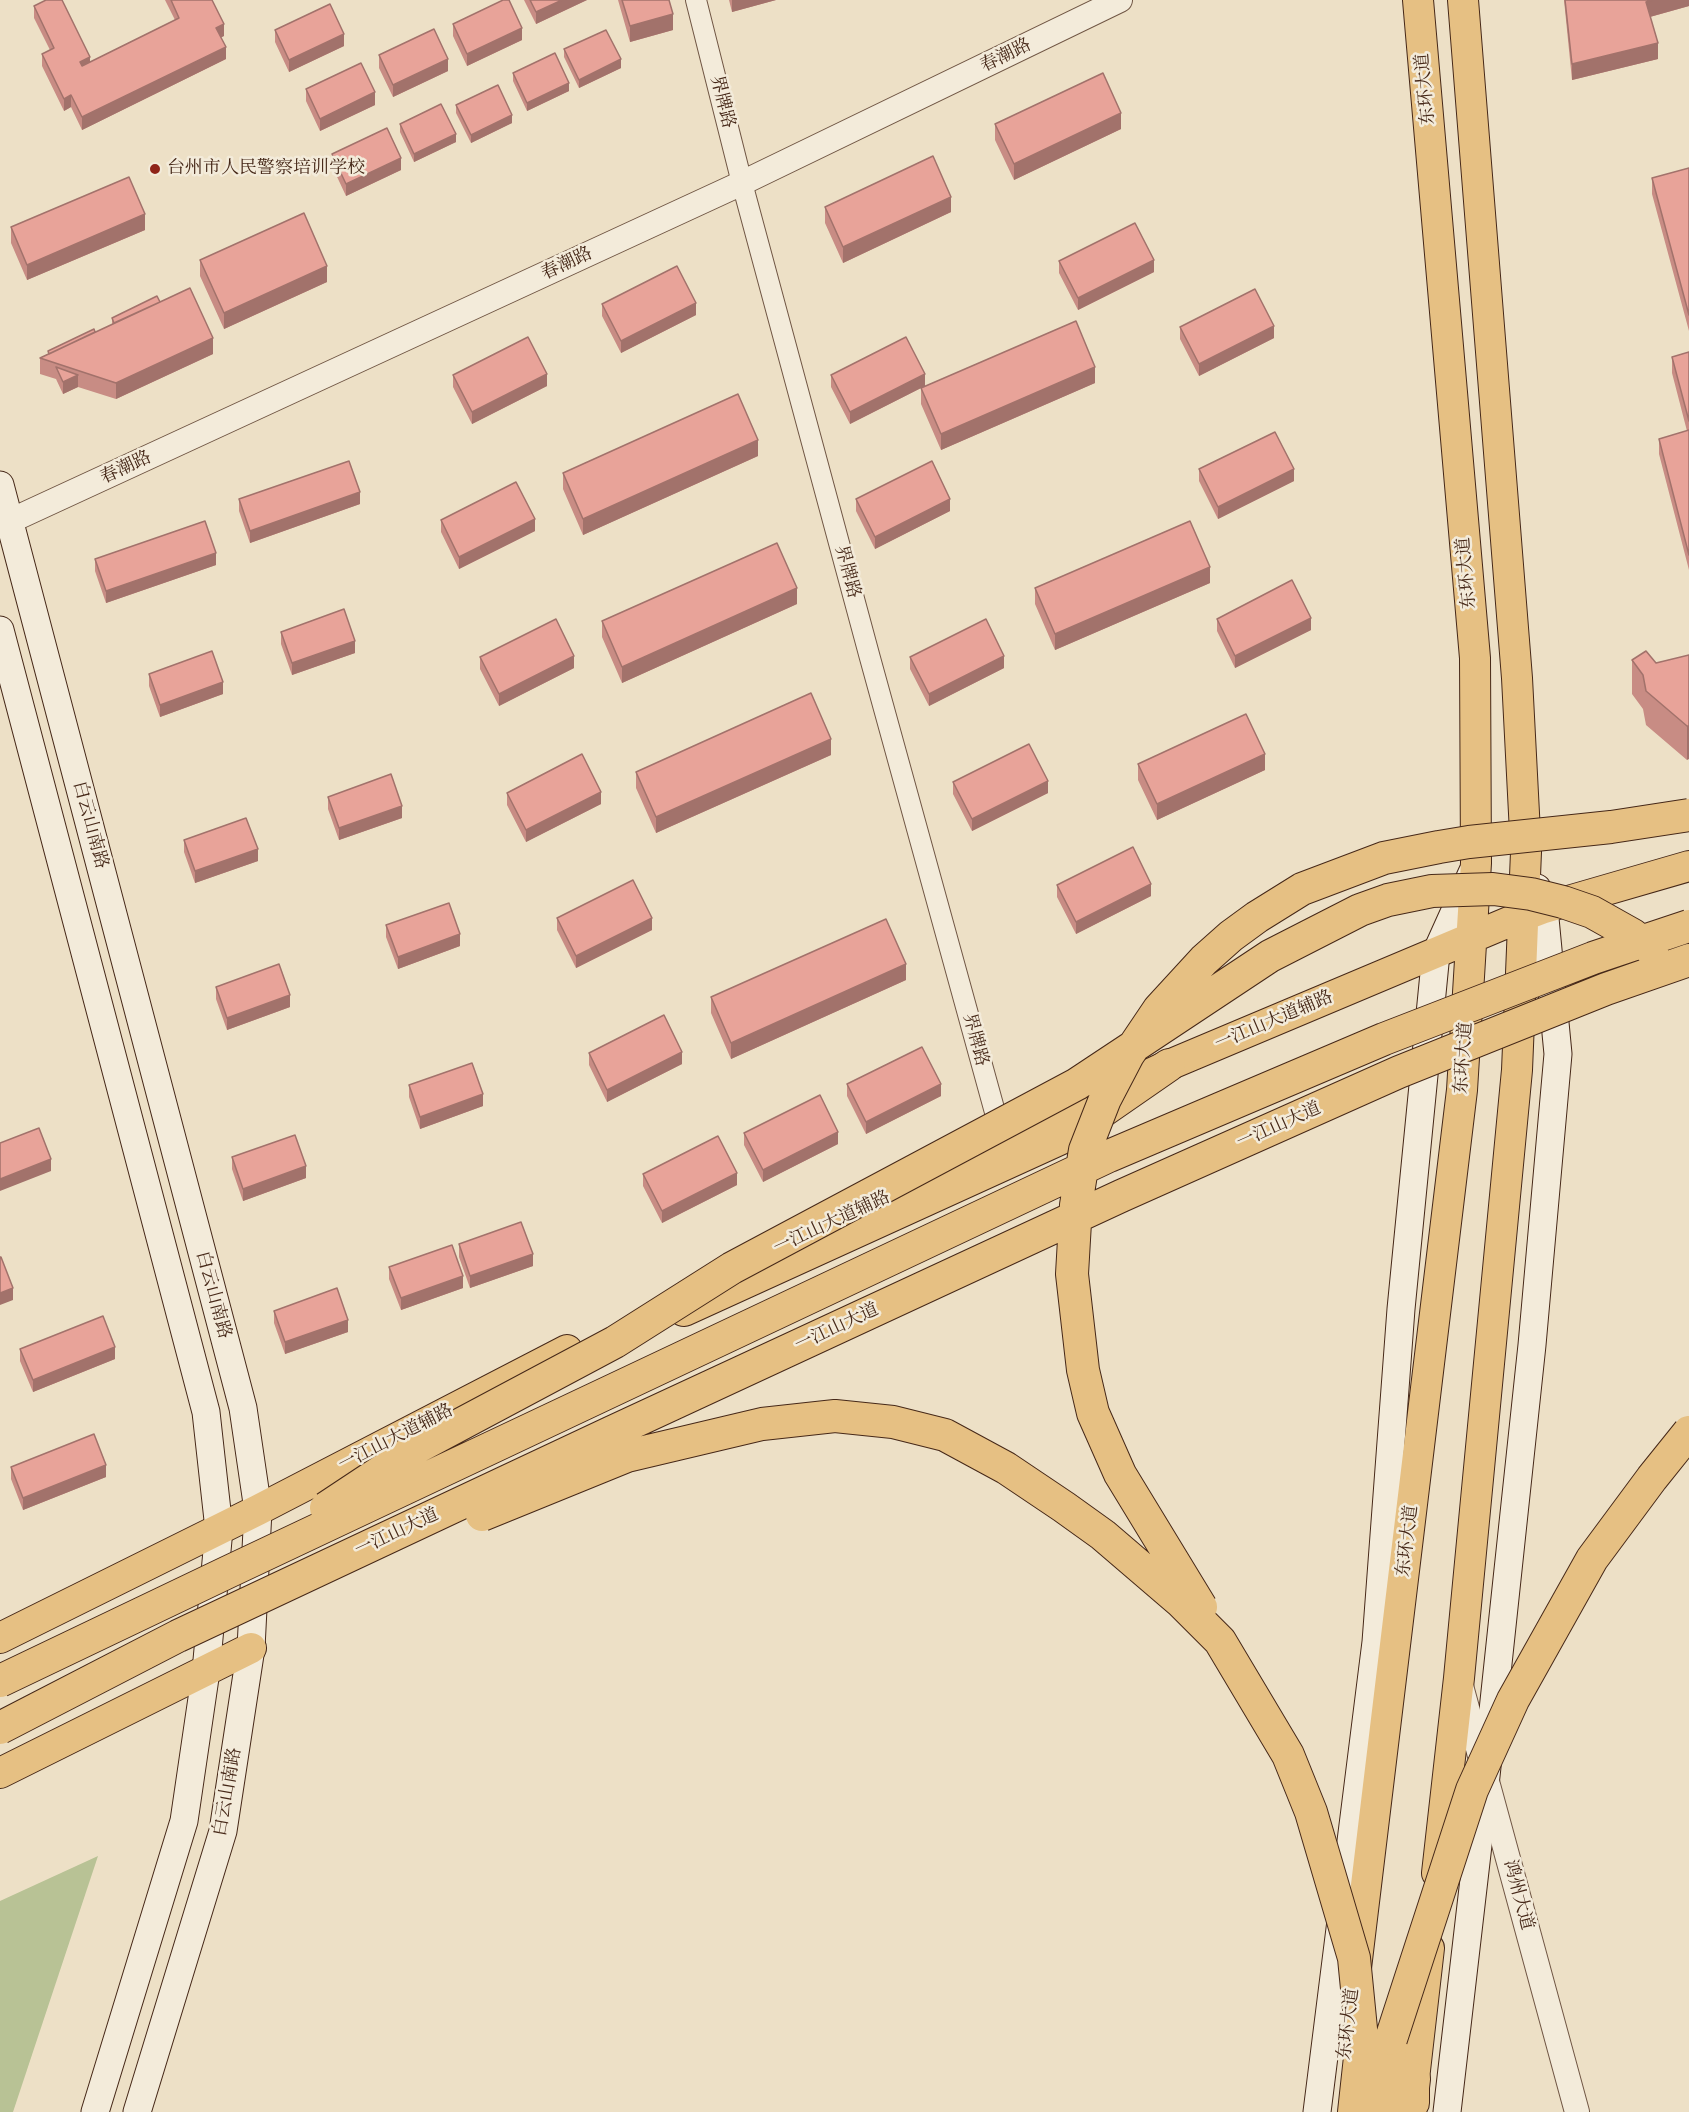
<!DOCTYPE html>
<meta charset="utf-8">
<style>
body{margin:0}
canvas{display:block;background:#ede0c6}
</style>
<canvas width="1689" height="2112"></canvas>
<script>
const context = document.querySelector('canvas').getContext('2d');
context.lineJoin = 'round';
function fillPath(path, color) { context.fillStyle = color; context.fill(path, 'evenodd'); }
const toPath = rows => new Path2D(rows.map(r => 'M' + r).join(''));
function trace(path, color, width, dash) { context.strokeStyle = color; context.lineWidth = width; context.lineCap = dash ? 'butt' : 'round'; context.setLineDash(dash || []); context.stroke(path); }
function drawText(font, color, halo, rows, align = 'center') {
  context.font = font + ' Alegreya,"Noto Serif SC",serif'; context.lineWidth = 5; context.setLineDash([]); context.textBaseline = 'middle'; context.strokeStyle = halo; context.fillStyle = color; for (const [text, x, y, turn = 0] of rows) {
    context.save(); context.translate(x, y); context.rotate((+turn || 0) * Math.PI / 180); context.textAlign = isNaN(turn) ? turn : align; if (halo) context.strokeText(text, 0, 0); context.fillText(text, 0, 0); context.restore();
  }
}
const green = toPath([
 [98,1856,13,2112,0,2112,0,1901]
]);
const minor = toPath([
 [696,0,742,183,870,658,1001,1134]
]);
const tertiary = toPath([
 [10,521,742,183,1120,0],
 [1461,1686,1577,2112]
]);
const secondary = toPath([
 [0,485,243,1408,258,1510,251,1648,223,1831,137,2112],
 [0,630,206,1412,219,1529,206,1671,184,1821,95,2112],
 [1317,2112,1376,1642,1401,1309,1436,953,1472,873],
 [1447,2112,1486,1776,1532,1345,1558,1054,1544,908,1537,888]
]);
const primary = toPath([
 [949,1168,1169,1065,1523,916,1544,908,1689,866],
 [0,1638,258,1510,567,1350],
 [0,1773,251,1648],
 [1437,1873,1459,1678,1517,1070,1526,852,1517,678,1463,0],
 [1356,1968,1462,1090,1476,863,1475,658,1418,0],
 [1414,2103,1414,2079,1429,1948]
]);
const trunk = toPath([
 [684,1310,1068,1135,1169,1065],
 [1354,2112,1362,2039],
 [1383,2112,1391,2039],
 [1410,2112,1414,2079]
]);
const trunkBridge = toPath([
 [326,1508,418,1447,615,1342,732,1268,1077,1084,1270,956,1360,910,1388,900,1432,891,1493,889,1531,894,1563,902,1592,912,1633,935,1652,950],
 [482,1515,627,1456,762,1424,835,1416,893,1422,945,1435,1006,1468,1064,1507,1103,1535,1180,1601,1220,1641,1288,1755,1311,1812,1354,1958,1362,2039],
 [1201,1607,1120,1474,1093,1413,1083,1370,1072,1274,1076,1205,1085,1150,1105,1099,1128,1055,1159,1009,1204,960,1231,936,1257,917,1302,889,1384,858,1439,847,1469,842,1611,827,1689,815],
 [0,1681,228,1572,1109,1156,1384,1039,1593,958,1689,926],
 [0,1728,178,1636,610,1433,1121,1196,1399,1072,1606,989,1689,960],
 [1391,2039,1472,1790,1513,1700,1592,1559,1652,1478,1689,1432]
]);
const wall = toPath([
 [165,0,212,0,224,36,221,37,226,59,82,130,71,107,64,111,42,66,42,54,50,50,34,18,34,6,90,62,175,20],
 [524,0,587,0,536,24],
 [618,0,669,0,673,30,630,42],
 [729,0,776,0,732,12],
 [1564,0,1689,0,1689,6,1650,17,1658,59,1572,80],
 [453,24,522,40,467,66,453,36],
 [275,30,344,46,289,72,275,42],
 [564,49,621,68,579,88,564,57],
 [379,55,448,71,393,97,379,68],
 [513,73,569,91,527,111,513,81],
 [306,89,375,105,320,131,306,101],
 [456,105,512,123,471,143,456,113],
 [400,124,456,142,414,162,400,132],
 [995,124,1121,129,1014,180,995,140],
 [332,154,401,170,346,196,332,166],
 [1689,168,1689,331,1652,194,1652,178],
 [825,207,951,212,843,263,825,223],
 [11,227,145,230,27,280,11,243],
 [200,260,327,282,224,329,200,276],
 [1059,261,1154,272,1078,310,1059,273],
 [160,302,213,354,116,399,78,387,63,394,56,379,40,374,40,358,48,354,48,351,95,332,112,325,112,318],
 [602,304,696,315,621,353,602,316],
 [1180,327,1274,338,1199,376,1180,339],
 [1689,335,1689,570,1659,454,1659,439,1687,431,1672,373,1672,357,1689,353],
 [453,375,547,386,472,424,453,387],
 [831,375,925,386,1095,383,941,450,921,404,921,388,850,424,831,387],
 [758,456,583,535,563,489,563,473],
 [1199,469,1294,481,1218,519,1199,481],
 [239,499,360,504,250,543,239,511],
 [856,499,950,511,875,549,856,511],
 [441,520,535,531,459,569,441,532],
 [95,559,216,565,106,603,95,571],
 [1210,583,1055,650,1035,604,1035,588],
 [797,604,622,683,602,637,602,621],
 [1217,619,1311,630,1235,668,1217,631],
 [281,632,355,653,292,675,281,644],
 [1689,655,1687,760,1646,725,1643,709,1632,694,1632,660,1656,663],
 [480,657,574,668,499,706,480,669],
 [910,657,1004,668,929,706,910,669],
 [149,674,223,694,160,717,149,686],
 [831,755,656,833,636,788,636,772],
 [1138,764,1265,770,1157,820,1138,780],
 [953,782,1048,793,972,831,953,794],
 [507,793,601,804,526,842,507,805],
 [328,797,402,818,339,840,328,809],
 [184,840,258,861,195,883,184,852],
 [1057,885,1151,896,1076,934,1057,897],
 [557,918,652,930,576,968,557,930],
 [386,925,460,946,398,969,386,937],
 [906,980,731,1059,711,1013,711,997],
 [216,987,290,1007,227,1030,216,999],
 [589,1053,682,1064,607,1102,589,1065],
 [847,1084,941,1096,866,1134,847,1096],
 [409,1085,483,1106,420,1129,409,1097],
 [744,1133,838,1144,763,1182,744,1145],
 [232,1157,306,1178,243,1201,232,1169],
 [643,1174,737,1185,662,1223,643,1186],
 [459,1244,533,1266,470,1288,459,1257],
 [389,1267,463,1288,401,1310,389,1279],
 [274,1311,348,1332,285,1354,274,1323],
 [20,1349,115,1359,33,1392,20,1361],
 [11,1467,106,1477,23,1510,11,1479]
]);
const shadedWall = toPath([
 [562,0,587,0,536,24,536,12],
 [732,0,776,0,732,12],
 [1652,0,1689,0,1689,6,1646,18,1646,2],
 [673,14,673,30,630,42,630,26],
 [224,24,224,36,216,40,216,28],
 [522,28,522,40,467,66,467,54],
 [344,34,344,46,289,72,289,60],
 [1658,43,1658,59,1572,80,1572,64],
 [226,47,226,59,82,130,82,117],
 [90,57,90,69,80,74,80,62],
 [448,59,448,71,393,97,393,85],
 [621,59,621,68,579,88,579,80],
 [569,83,569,91,527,111,527,103],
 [375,92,375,105,320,131,320,119],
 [71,95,71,107,64,111,64,99],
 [1121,113,1121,129,1014,180,1014,164],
 [512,115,512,123,471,143,471,135],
 [456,134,456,142,414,162,414,154],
 [401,158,401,170,346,196,346,184],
 [951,197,951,212,843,263,843,247],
 [145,214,145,230,27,280,27,265],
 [1154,260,1154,272,1078,310,1078,298],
 [327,266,327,282,224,329,224,313],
 [696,303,696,315,621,353,621,341],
 [1274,326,1274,338,1199,376,1199,364],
 [213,338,213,354,116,399,116,383],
 [1095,367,1095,383,941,450,941,434],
 [547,374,547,386,472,424,472,412],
 [925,374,925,386,850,424,850,412],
 [78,375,78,387,63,394,63,382],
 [758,440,758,456,583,535,583,519],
 [1294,469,1294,481,1218,519,1218,507],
 [360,492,360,504,250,543,250,531],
 [950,499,950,511,875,549,875,537],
 [535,519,535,531,459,569,459,557],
 [216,553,216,565,106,603,106,591],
 [1210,567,1210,583,1055,650,1055,634],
 [797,588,797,604,622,683,622,667],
 [1311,618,1311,630,1235,668,1235,656],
 [355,641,355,653,292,675,292,663],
 [574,656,574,668,499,706,499,694],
 [1004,656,1004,668,929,706,929,694],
 [223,682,223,694,160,717,160,705],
 [1687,726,1689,726,1689,759,1687,760],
 [831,739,831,755,656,833,656,817],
 [1265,754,1265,770,1157,820,1157,804],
 [1048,781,1048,793,972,831,972,819],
 [601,792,601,804,526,842,526,830],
 [402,806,402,818,339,840,339,828],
 [258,849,258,861,195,883,195,871],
 [1151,884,1151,896,1076,934,1076,922],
 [652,918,652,930,576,968,576,956],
 [460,934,460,946,398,969,398,957],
 [906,964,906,980,731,1059,731,1043],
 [290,995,290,1007,227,1030,227,1018],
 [682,1052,682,1064,607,1102,607,1090],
 [941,1084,941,1096,866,1134,866,1122],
 [483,1094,483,1106,420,1129,420,1117],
 [838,1132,838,1144,763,1182,763,1170],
 [51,1159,51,1171,0,1191,0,1179],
 [306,1166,306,1178,243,1201,243,1189],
 [737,1173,737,1185,662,1223,662,1211],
 [533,1254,533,1266,470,1288,470,1276],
 [463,1276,463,1288,401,1310,401,1298],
 [13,1288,13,1300,0,1305,0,1293],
 [348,1320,348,1332,285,1354,285,1342],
 [115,1347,115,1359,33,1392,33,1380],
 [106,1465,106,1477,23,1510,23,1498]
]);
const building = toPath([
 [46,0,62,0,90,57,80,62,82,66,179,18,171,0,212,0,224,24,216,28,226,47,82,117,71,95,64,99,42,54,54,48,34,6,46,0],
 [503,0,509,0,522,28,467,54,453,24,503,0],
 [530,0,562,0,536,12,530,0],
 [622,0,669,0,673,14,630,26,622,0],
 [1565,0,1652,0,1646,2,1658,43,1572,64,1565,0],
 [330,4,344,34,289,60,275,30,330,4],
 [434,29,448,59,393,85,379,55,434,29],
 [606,30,621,59,579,80,564,49,606,30],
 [555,53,569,83,527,103,513,73,555,53],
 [361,63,375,92,320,119,306,89,361,63],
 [1103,73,1121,113,1014,164,995,124,1103,73],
 [498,85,512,115,471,135,456,105,498,85],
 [441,104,456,134,414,154,400,124,441,104],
 [387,128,401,158,346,184,332,154,387,128],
 [933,156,951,197,843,247,825,207,933,156],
 [1689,168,1689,315,1652,178,1689,168],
 [129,177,145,214,27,265,11,227,129,177],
 [304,213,327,266,224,313,200,260,304,213],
 [1135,223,1154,260,1078,298,1059,261,1135,223],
 [677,266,696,303,621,341,602,304,677,266],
 [190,288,213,338,116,383,40,358,190,288],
 [1255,289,1274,326,1199,364,1180,327,1255,289],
 [157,296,160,302,114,323,112,318,157,296],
 [1076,321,1095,367,941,434,921,388,1076,321],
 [94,329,95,332,49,354,48,351,94,329],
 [528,337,547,374,472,412,453,375,528,337],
 [906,337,925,374,850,412,831,375,906,337],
 [1689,352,1689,421,1672,357,1689,352],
 [56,367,78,375,63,382,56,367],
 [738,394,758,440,583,519,563,473,738,394],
 [1689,430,1689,555,1659,439,1689,430],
 [1275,432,1294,469,1218,507,1199,469,1275,432],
 [349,461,360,492,250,531,239,499,349,461],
 [932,461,950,499,875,537,856,499,932,461],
 [516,482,535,519,459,557,441,520,516,482],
 [205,521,216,553,106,591,95,559,205,521],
 [1190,521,1210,567,1055,634,1035,588,1190,521],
 [777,543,797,588,622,667,602,621,777,543],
 [1292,580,1311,618,1235,656,1217,619,1292,580],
 [344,609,355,641,292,663,281,632,344,609],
 [556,619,574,656,499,694,480,657,556,619],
 [986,619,1004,656,929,694,910,657,986,619],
 [212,651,223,682,160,705,149,674,212,651],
 [1646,651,1656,663,1689,655,1689,726,1687,726,1646,691,1643,675,1632,660,1646,651],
 [811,693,831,739,656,817,636,772,811,693],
 [1246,714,1265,754,1157,804,1138,764,1246,714],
 [1029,744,1048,781,972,819,953,782,1029,744],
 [582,754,601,792,526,830,507,793,582,754],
 [391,774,402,806,339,828,328,797,391,774],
 [246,818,258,849,195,871,184,840,246,818],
 [1133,847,1151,884,1076,922,1057,885,1133,847],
 [633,880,652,918,576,956,557,918,633,880],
 [449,903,460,934,398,957,386,925,449,903],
 [886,919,906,964,731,1043,711,997,886,919],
 [279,964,290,995,227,1018,216,987,279,964],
 [664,1015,682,1052,607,1090,589,1053,664,1015],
 [922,1047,941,1084,866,1122,847,1084,922,1047],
 [472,1063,483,1094,420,1117,409,1085,472,1063],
 [820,1095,838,1132,763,1170,744,1133,820,1095],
 [39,1128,51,1159,0,1179,0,1143,39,1128],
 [295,1135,306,1166,243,1189,232,1157,295,1135],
 [718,1136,737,1173,662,1211,643,1174,718,1136],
 [521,1222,533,1254,470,1276,459,1244,521,1222],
 [452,1245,463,1276,401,1298,389,1267,452,1245],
 [0,1257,1,1257,13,1288,0,1293,0,1257],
 [337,1288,348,1320,285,1342,274,1311,337,1288],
 [103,1316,115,1347,33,1380,20,1349,103,1316],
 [94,1434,106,1465,23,1498,11,1467,94,1434]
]);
const markers = [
 [155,169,6,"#8f2418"]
];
const streetNames = [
 ["春潮路",1006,56,-26],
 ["东环大道",1426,89,-95],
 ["界牌路",722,102,76],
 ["春潮路",567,264,-25],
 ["春潮路",126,468,-25],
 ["界牌路",847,572,75],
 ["东环大道",1467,573,-95],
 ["白云山南路",90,825,75],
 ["一江山大道辅路",1274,1021,-23],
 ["界牌路",975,1040,75],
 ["东环大道",1464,1058,-86],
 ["一江山大道",1279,1126,-24],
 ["一江山大道辅路",832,1223,-25],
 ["白云山南路",213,1295,75],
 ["一江山大道",837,1328,-25],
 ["一江山大道辅路",396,1438,-27],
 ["一江山大道",397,1533,-25],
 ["东环大道",1408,1541,-83],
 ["白云山南路",228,1792,-80],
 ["鸿州大道",1518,1895,75],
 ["东环大道",1349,2024,-83]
];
const poiNames = [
 ["台州市人民警察培训学校",167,169]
];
fillPath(green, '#b8c295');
trace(minor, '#705644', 22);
trace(tertiary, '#705644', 26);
trace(secondary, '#462818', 29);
trace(primary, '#462818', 32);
trace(trunk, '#462818', 34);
trace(minor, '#f3ebda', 20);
trace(tertiary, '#f3ebda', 24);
trace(secondary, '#f3ebda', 27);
trace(primary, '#e6c083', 30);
trace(trunk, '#e6c083', 32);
trace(trunkBridge, '#462818', 34, []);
trace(trunkBridge, '#e6c083', 32);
fillPath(wall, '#c88c84');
fillPath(shadedWall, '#a2726b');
fillPath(building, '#e8a399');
trace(building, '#a2726b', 1.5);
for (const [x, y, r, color] of markers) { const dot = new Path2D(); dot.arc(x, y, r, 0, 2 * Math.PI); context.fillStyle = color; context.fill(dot); trace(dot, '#f3ebda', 2); }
drawText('18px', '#462818', '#f3ebda', streetNames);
drawText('18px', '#462818', '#f3ebda', poiNames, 'left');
</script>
